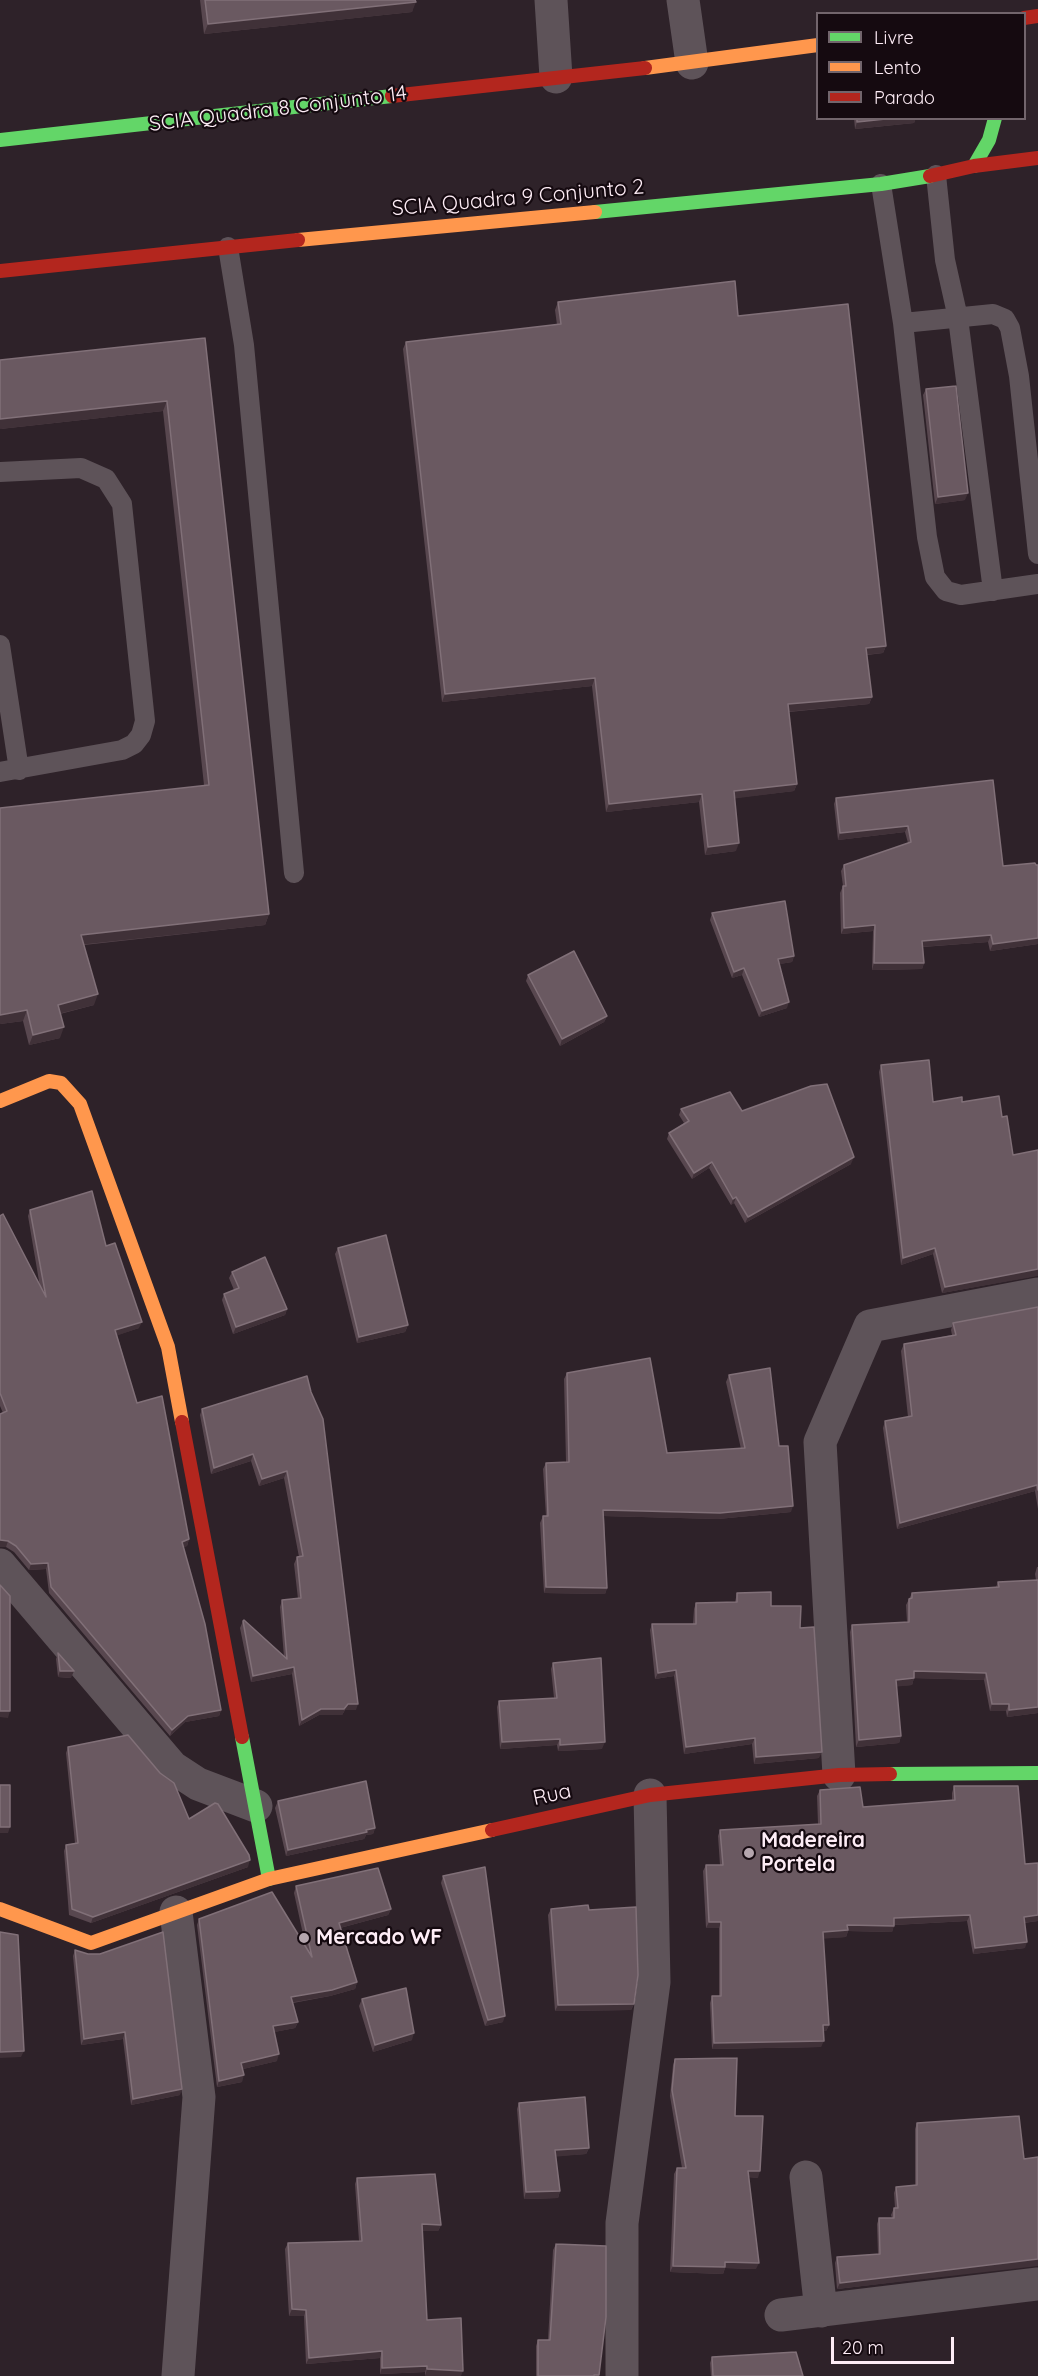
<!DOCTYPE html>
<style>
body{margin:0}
#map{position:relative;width:1038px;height:2376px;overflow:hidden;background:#2e2229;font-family:Quicksand,sans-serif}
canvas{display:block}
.legend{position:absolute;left:816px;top:12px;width:210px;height:108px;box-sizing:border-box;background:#150a10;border:2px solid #72656c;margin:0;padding:8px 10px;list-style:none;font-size:18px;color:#feedf6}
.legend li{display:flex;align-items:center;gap:12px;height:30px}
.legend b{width:30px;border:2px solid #72656c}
.scale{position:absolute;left:831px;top:2337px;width:123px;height:27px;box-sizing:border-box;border:3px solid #feedf6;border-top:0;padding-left:8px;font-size:18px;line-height:21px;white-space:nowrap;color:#feedf6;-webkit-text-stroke:4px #150a10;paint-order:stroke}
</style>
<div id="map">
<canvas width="1038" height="2376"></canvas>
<ul class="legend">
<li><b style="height:8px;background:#63d668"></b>Livre</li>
<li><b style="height:8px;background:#ff974d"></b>Lento</li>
<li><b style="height:8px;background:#b3261e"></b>Parado</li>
</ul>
<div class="scale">20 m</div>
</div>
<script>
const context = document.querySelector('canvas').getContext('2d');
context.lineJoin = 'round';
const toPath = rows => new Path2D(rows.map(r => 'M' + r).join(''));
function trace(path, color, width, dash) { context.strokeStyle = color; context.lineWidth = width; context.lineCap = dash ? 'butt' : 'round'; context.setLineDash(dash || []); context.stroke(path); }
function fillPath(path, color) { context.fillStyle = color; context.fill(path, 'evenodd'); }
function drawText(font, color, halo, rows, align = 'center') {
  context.font = font + ' Quicksand,sans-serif'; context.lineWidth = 4.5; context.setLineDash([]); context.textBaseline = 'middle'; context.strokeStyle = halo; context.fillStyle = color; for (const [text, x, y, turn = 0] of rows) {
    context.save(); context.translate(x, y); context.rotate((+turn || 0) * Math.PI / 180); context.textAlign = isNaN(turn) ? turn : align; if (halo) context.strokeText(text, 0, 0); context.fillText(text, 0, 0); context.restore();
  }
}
const lane = toPath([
 [936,175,945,260,958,318,993,591],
 [881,184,903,323,927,537,935,577,946,591,961,595,1038,584],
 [228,247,244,345,294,873],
 [903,323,993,314,1005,319,1010,328,1019,376,1038,554],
 [0,472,81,468,106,479,122,504,145,721,141,735,134,744,122,750,0,772],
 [0,645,19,770]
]);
const street = toPath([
 [551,0,556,77],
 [683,0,692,63],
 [0,1565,172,1767,198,1784,256,1806],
 [839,1775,820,1442,870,1326,1038,1294],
 [176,1912,199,2097,178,2376],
 [806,2177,821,2311],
 [781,2315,1038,2284],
 [622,2376,622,2223,654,1982,650,1795]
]);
const fast = toPath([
 [0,140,392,96],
 [974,166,989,140,995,118],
 [595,212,881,184,930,176],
 [242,1737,269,1879],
 [890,1774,1038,1773]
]);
const slow = toPath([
 [645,68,818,45],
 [298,240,595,212],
 [0,1101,49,1081,61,1083,80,1104,168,1347,182,1422],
 [0,1909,91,1943,269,1879,492,1830]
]);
const jam = toPath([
 [1024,18,1038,16],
 [392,96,645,68],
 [930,176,974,166,1038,158],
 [0,271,298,240],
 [182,1422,242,1737],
 [492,1830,650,1795,839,1775,890,1774]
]);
const wall = toPath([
 [200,0,415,0,412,12,204,34],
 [854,118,916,118,914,123,855,129],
 [558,302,738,316,886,646,883,653,867,655,872,697,869,704,789,712,797,784,794,791,734,798,736,851,705,855,699,802,606,812,592,686,442,702,403,349,406,342,557,325,555,310],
 [205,338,269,914,265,925,84,945,94,1005,60,1014,60,1038,29,1045,23,1021,0,1024,204,785,163,411,0,429],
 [926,389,965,500,935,504,923,395],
 [993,780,1003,866,1038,865,1038,944,990,951,988,942,923,947,924,963,922,969,872,970,873,931,841,934,840,893,843,886,841,871,844,865,908,843,905,832,838,840,834,804,836,798],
 [712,913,794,956,792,962,779,964,787,1008,759,1017,742,975,732,978,710,920],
 [528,975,607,1016,604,1022,560,1046,526,981],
 [881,1065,933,1102,962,1102,1002,1117,1013,1155,1035,1276,942,1293,933,1254,901,1265,879,1072],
 [681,1109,742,1111,851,1164,745,1223,734,1203,731,1205,709,1168,692,1179,667,1139,669,1133,684,1123,679,1115],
 [30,1210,106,1246,139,1328,117,1335,137,1403,189,1539,187,1546,183,1547,221,1710,219,1716,185,1722,170,1736,49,1593,46,1569,29,1570,14,1552,6,1547,0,1547,0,1414,3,1413,0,1406,0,1216,40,1287,28,1216],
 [338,1248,408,1325,405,1332,357,1343,335,1254],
 [232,1272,287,1309,285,1315,233,1334,222,1300,224,1294,234,1290,229,1278],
 [1038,1307,1038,1509,1035,1491,897,1529,883,1428,885,1421,908,1417,901,1351,904,1344,952,1335,951,1330,953,1323],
 [567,1373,667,1453,741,1449,726,1382,729,1375,779,1446,791,1512,718,1519,604,1516,607,1588,605,1594,544,1593,540,1523,543,1516,546,1516,543,1469,546,1463,566,1462,564,1379],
 [307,1376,356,1710,345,1710,342,1715,319,1715,299,1726,292,1674,251,1682,240,1628,243,1621,284,1657,280,1607,282,1600,298,1599,294,1564,297,1557,299,1557,284,1478,259,1486,251,1461,211,1474,200,1415,202,1409],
 [1037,1567,1038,1567,1038,1713,1007,1717,1006,1711,990,1711,984,1680,914,1678,912,1685,896,1686,901,1736,899,1743,856,1747,850,1632,852,1625,907,1622,906,1605,912,1593,996,1587,998,1582,1036,1580,1035,1574],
 [737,1593,771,1606,800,1628,819,1758,754,1764,752,1744,684,1754,674,1676,655,1679,650,1630,652,1624,693,1624,694,1609,696,1603,735,1602],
 [58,1653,71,1678,58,1677,56,1659],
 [553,1663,602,1749,558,1751,557,1745,500,1749,497,1707,499,1701,554,1698,551,1669],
 [68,1747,189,1819,248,1867,91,1923,69,1915,64,1851,66,1845,75,1843,66,1753],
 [954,1786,1025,1864,1038,1863,1038,1921,1024,1923,1025,1948,973,1954,967,1921,894,1925,892,1932,848,1931,846,1937,823,1938,829,2025,826,2031,824,2031,821,2047,712,2049,710,2003,712,1996,719,1996,719,1928,706,1928,703,1871,706,1865,720,1865,718,1836,720,1830,818,1824,817,1796,820,1790,863,1807,952,1800,952,1793],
 [278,1801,375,1828,373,1834,366,1835,364,1839,286,1856,275,1808],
 [443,1876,503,2022,485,2026,441,1883],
 [296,1886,391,1909,388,1915,340,1928,357,1982,355,1989,330,1996,293,2003,298,2022,295,2028,274,2032,277,2061,243,2069,242,2082,217,2087,197,1925,199,1919,306,1948,294,1893],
 [551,1909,589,1910,634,2004,631,2010,555,2011,548,1915],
 [75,1950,88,1954,180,2095,131,2105,123,2039,81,2045,73,1956],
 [362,1999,412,2040,373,2052,359,2006],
 [675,2059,735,2116,758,2178,749,2177,756,2269,725,2268,723,2274,670,2272,674,2174,677,2168,682,2168,670,2096,673,2065],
 [519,2103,589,2148,586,2154,556,2156,560,2191,558,2198,524,2199,517,2109],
 [917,2123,1036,2265,837,2289,835,2263,837,2257,878,2254,877,2224,879,2218,892,2218,891,2215,894,2208,895,2208,894,2193,896,2187,915,2185,915,2129],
 [357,2178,441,2225,438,2231,422,2231,427,2320,461,2318,425,2376,425,2372,380,2374,380,2358,306,2364,304,2316,289,2316,285,2249,288,2243,359,2241,355,2184],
 [556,2244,599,2376,536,2376,536,2346,538,2340,548,2340,553,2250],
 [712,2357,803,2376,711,2376,710,2363]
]);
const shadedWall = toPath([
 [416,2,412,12,204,34,208,24],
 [895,118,916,118,914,123,855,129,857,122],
 [167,401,163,411,0,429,0,419],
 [968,493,965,500,935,504,938,497],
 [886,646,883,653,863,655,866,648],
 [595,678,592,686,442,702,445,694],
 [872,697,869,704,785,712,788,704],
 [797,784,794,791,731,799,734,791],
 [702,794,699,802,606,812,609,804],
 [908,826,905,832,838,840,840,833],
 [739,843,736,851,705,855,708,847],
 [269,914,265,925,78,945,81,935],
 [875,925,873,931,841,934,844,928],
 [991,935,988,942,920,947,922,941],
 [1038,938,1038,944,990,951,993,944],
 [794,956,792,962,775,965,778,959],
 [874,963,924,963,922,969,872,970],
 [744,968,742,975,732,978,734,972],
 [98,994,94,1005,54,1015,58,1005],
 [789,1002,787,1008,759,1017,762,1011],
 [27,1010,23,1021,0,1024,0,1015],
 [607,1016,604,1022,560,1046,562,1039],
 [64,1027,60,1038,29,1045,33,1035],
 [854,1157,851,1164,745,1223,748,1217],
 [712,1162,709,1168,692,1179,694,1173],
 [736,1197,734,1203,731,1205,733,1199],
 [935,1248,933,1254,901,1265,903,1258],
 [1038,1269,1038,1276,942,1293,945,1287],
 [287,1309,285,1315,233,1334,236,1327],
 [142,1322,139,1328,113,1337,115,1330],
 [408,1325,405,1332,357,1343,359,1337],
 [253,1454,251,1461,211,1474,214,1468],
 [287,1471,284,1478,259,1486,262,1479],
 [1037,1485,1035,1491,897,1529,900,1523],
 [793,1506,791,1512,718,1519,601,1516,603,1510],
 [189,1539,187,1546,179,1548,182,1542],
 [0,1540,8,1541,6,1547,0,1547],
 [48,1563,46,1569,29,1570,31,1564],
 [546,1587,607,1588,605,1594,544,1593],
 [294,1667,292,1674,251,1682,253,1676],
 [676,1670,674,1676,655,1679,658,1673],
 [60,1671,74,1671,71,1678,58,1677],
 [914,1671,986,1673,984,1680,912,1678],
 [914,1678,912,1685,893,1687,896,1680],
 [348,1704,358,1704,356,1710,345,1710,342,1715,319,1715,299,1726,302,1720,321,1709],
 [992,1704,1009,1704,1006,1711,990,1711],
 [1038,1707,1038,1713,1007,1717,1009,1710],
 [221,1710,219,1716,185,1722,170,1736,172,1730,188,1716],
 [0,1711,10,1711,8,1718,0,1717],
 [901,1736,899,1743,856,1747,859,1740],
 [755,1738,752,1744,684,1754,686,1747],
 [560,1739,557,1745,500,1749,502,1742],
 [605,1742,602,1749,558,1751,560,1745],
 [822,1752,819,1758,754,1764,756,1757],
 [0,1827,10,1827,8,1833,0,1833],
 [375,1828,373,1834,366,1835,364,1839,286,1856,288,1850],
 [250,1860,248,1867,91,1923,93,1917],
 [391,1909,388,1915,336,1929,339,1923],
 [970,1915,967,1921,892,1925,894,1918],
 [1038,1915,1038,1921,1021,1923,1024,1917],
 [709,1922,721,1922,719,1928,706,1928],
 [847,1925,894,1926,892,1932,848,1931,846,1937,820,1939,823,1932],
 [1027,1942,1025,1948,973,1954,975,1948],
 [357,1982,355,1989,330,1996,289,2003,291,1997],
 [634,2004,631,2010,555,2011,558,2005],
 [505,2016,503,2022,485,2026,488,2020],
 [298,2022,295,2028,270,2033,273,2026],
 [823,2025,829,2025,826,2031,821,2031],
 [125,2032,123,2039,81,2045,84,2039],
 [414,2033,412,2040,373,2052,375,2045],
 [824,2041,821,2047,712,2049,714,2043],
 [24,2051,21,2057,0,2058,0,2052],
 [279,2054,277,2061,239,2070,241,2063],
 [244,2075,242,2082,217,2087,219,2081],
 [182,2089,180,2095,131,2105,133,2099],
 [589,2148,586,2154,552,2157,555,2150],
 [748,2171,760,2171,758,2178,746,2177],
 [560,2191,558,2198,524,2199,526,2192],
 [422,2224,441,2225,438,2231,419,2231],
 [1038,2259,1038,2266,837,2289,840,2283],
 [725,2262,759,2263,756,2269,725,2268,723,2274,670,2272,673,2266],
 [292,2309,306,2310,304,2316,289,2316],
 [382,2351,380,2358,306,2364,309,2358],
 [427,2366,425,2372,380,2374,382,2368],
 [427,2369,463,2371,461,2376,425,2376]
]);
const building = toPath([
 [205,0,415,0,416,2,208,24,205,0],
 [857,118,895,118,857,122,857,118],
 [735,281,738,316,848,304,886,646,866,648,872,697,788,704,797,784,734,791,739,843,708,847,702,794,609,804,595,678,445,694,406,342,561,324,558,302,735,281],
 [205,338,269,914,81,935,98,994,58,1005,64,1027,33,1035,27,1010,0,1015,0,808,209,785,167,401,0,419,0,360,205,338],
 [956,386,968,493,938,497,926,389,956,386],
 [993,780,1003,866,1035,863,1036,865,1038,865,1038,938,993,944,991,935,922,941,924,963,874,963,875,925,844,928,843,886,846,886,844,865,911,842,908,826,840,833,836,798,993,780],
 [785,901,794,956,778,959,789,1002,762,1011,744,968,734,972,712,913,785,901],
 [574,951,607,1016,562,1039,528,975,574,951],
 [929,1060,933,1102,962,1097,962,1102,999,1096,1002,1117,1007,1116,1013,1155,1038,1150,1038,1269,945,1287,935,1248,903,1258,881,1065,929,1060],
 [827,1084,854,1157,748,1217,736,1197,733,1199,712,1162,694,1173,669,1133,689,1121,681,1109,730,1092,742,1111,811,1086,827,1084],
 [92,1191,106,1246,115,1243,142,1322,115,1330,137,1403,162,1396,189,1539,182,1542,205,1624,221,1710,188,1716,172,1730,51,1587,48,1563,31,1564,16,1546,8,1541,0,1540,0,1414,7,1411,0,1393,0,1216,3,1214,46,1297,30,1210,92,1191],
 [386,1235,408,1325,359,1337,338,1248,386,1235],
 [265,1257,287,1309,236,1327,224,1294,239,1288,232,1272,265,1257],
 [1038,1307,1038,1490,1037,1485,900,1523,885,1421,912,1416,904,1344,956,1335,953,1323,1038,1307],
 [650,1358,667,1453,745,1448,729,1375,770,1368,779,1446,788,1446,793,1506,720,1513,603,1510,607,1588,546,1587,543,1516,548,1516,546,1463,569,1462,567,1373,650,1358],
 [307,1376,311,1392,323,1419,358,1704,348,1704,344,1709,321,1709,302,1720,294,1667,253,1676,243,1621,244,1620,287,1659,282,1600,301,1598,297,1557,303,1556,287,1471,262,1479,253,1454,214,1468,202,1409,307,1376],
 [1038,1580,1038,1707,1009,1710,1009,1704,992,1704,986,1673,914,1671,914,1678,896,1680,901,1736,859,1740,852,1625,909,1622,909,1599,912,1598,912,1593,999,1587,998,1582,1038,1580],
 [0,1585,10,1596,10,1711,0,1711,0,1585],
 [771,1592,771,1606,801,1606,800,1628,814,1627,822,1752,756,1757,755,1738,686,1747,676,1670,658,1673,652,1624,696,1624,696,1603,737,1602,737,1593,771,1592],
 [58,1653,74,1671,60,1671,58,1653],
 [601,1658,605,1742,560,1745,560,1739,502,1742,499,1701,557,1698,553,1663,601,1658],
 [128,1735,160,1773,174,1783,189,1819,215,1803,218,1804,249,1855,250,1860,93,1917,72,1909,66,1845,78,1843,68,1747,128,1735],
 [366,1781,375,1828,366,1830,367,1832,288,1850,278,1801,366,1781],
 [0,1785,10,1785,10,1827,0,1827,0,1785],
 [954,1786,1018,1786,1025,1864,1038,1863,1038,1915,1024,1917,1027,1942,975,1948,970,1915,894,1918,894,1926,847,1925,848,1930,823,1932,829,2025,823,2025,824,2041,714,2043,712,1996,721,1996,721,1922,709,1922,706,1865,723,1865,720,1830,821,1824,820,1790,860,1787,863,1807,955,1800,954,1786],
 [485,1867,505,2016,488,2020,443,1876,485,1867],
 [378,1868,391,1909,339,1923,357,1982,332,1990,291,1997,298,2022,273,2026,279,2054,241,2063,244,2075,219,2081,199,1919,272,1892,312,1957,296,1886,378,1868],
 [588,1905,589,1910,636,1907,638,1975,634,2004,558,2005,551,1909,588,1905],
 [0,1932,18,1935,24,2051,0,2052,0,1932],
 [163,1932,182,2089,133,2099,125,2032,84,2039,75,1950,88,1954,100,1954,163,1932],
 [406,1988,414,2033,375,2045,362,1999,406,1988],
 [737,2058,735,2116,763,2116,760,2171,748,2171,759,2263,725,2262,725,2267,673,2266,677,2168,686,2168,672,2090,675,2059,737,2058],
 [585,2097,589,2148,555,2150,560,2191,526,2192,519,2103,585,2097],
 [1019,2116,1024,2159,1038,2157,1038,2259,840,2283,837,2257,880,2254,879,2218,894,2218,894,2208,898,2208,896,2187,917,2185,917,2123,1019,2116],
 [435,2174,441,2225,422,2224,427,2320,461,2318,463,2371,427,2369,427,2366,382,2368,382,2351,309,2358,306,2310,292,2309,288,2243,362,2241,357,2178,435,2174],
 [556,2244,606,2246,606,2317,599,2375,594,2375,594,2376,538,2376,538,2340,550,2340,556,2244],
 [796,2352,803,2376,713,2376,712,2357,796,2352]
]);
const markers = [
 [749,1853,6,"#b5a6ae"],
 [304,1938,6,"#b5a6ae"]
];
const streetNames = [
 ["SCIA Quadra 8 Conjunto 14",278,109,-7],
 ["SCIA Quadra 9 Conjunto 2",518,198,-5],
 ["Rua",552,1795,-12]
];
const poiNames = [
 ["Madereira",761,1841],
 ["Portela",761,1865],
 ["Mercado WF",316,1938]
];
trace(lane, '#5e5359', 20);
trace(street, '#5e5359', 33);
trace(fast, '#63d668', 14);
trace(slow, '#ff974d', 14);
trace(jam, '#b3261e', 14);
fillPath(wall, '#58474f');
fillPath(shadedWall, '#403138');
fillPath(building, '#6a5961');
trace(building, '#817078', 1.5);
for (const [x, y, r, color] of markers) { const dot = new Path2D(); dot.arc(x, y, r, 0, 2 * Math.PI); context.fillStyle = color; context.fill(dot); trace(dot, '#150a10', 2); }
drawText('21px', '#feedf6', '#150a10', streetNames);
drawText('bold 21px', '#feedf6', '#150a10', poiNames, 'left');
</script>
